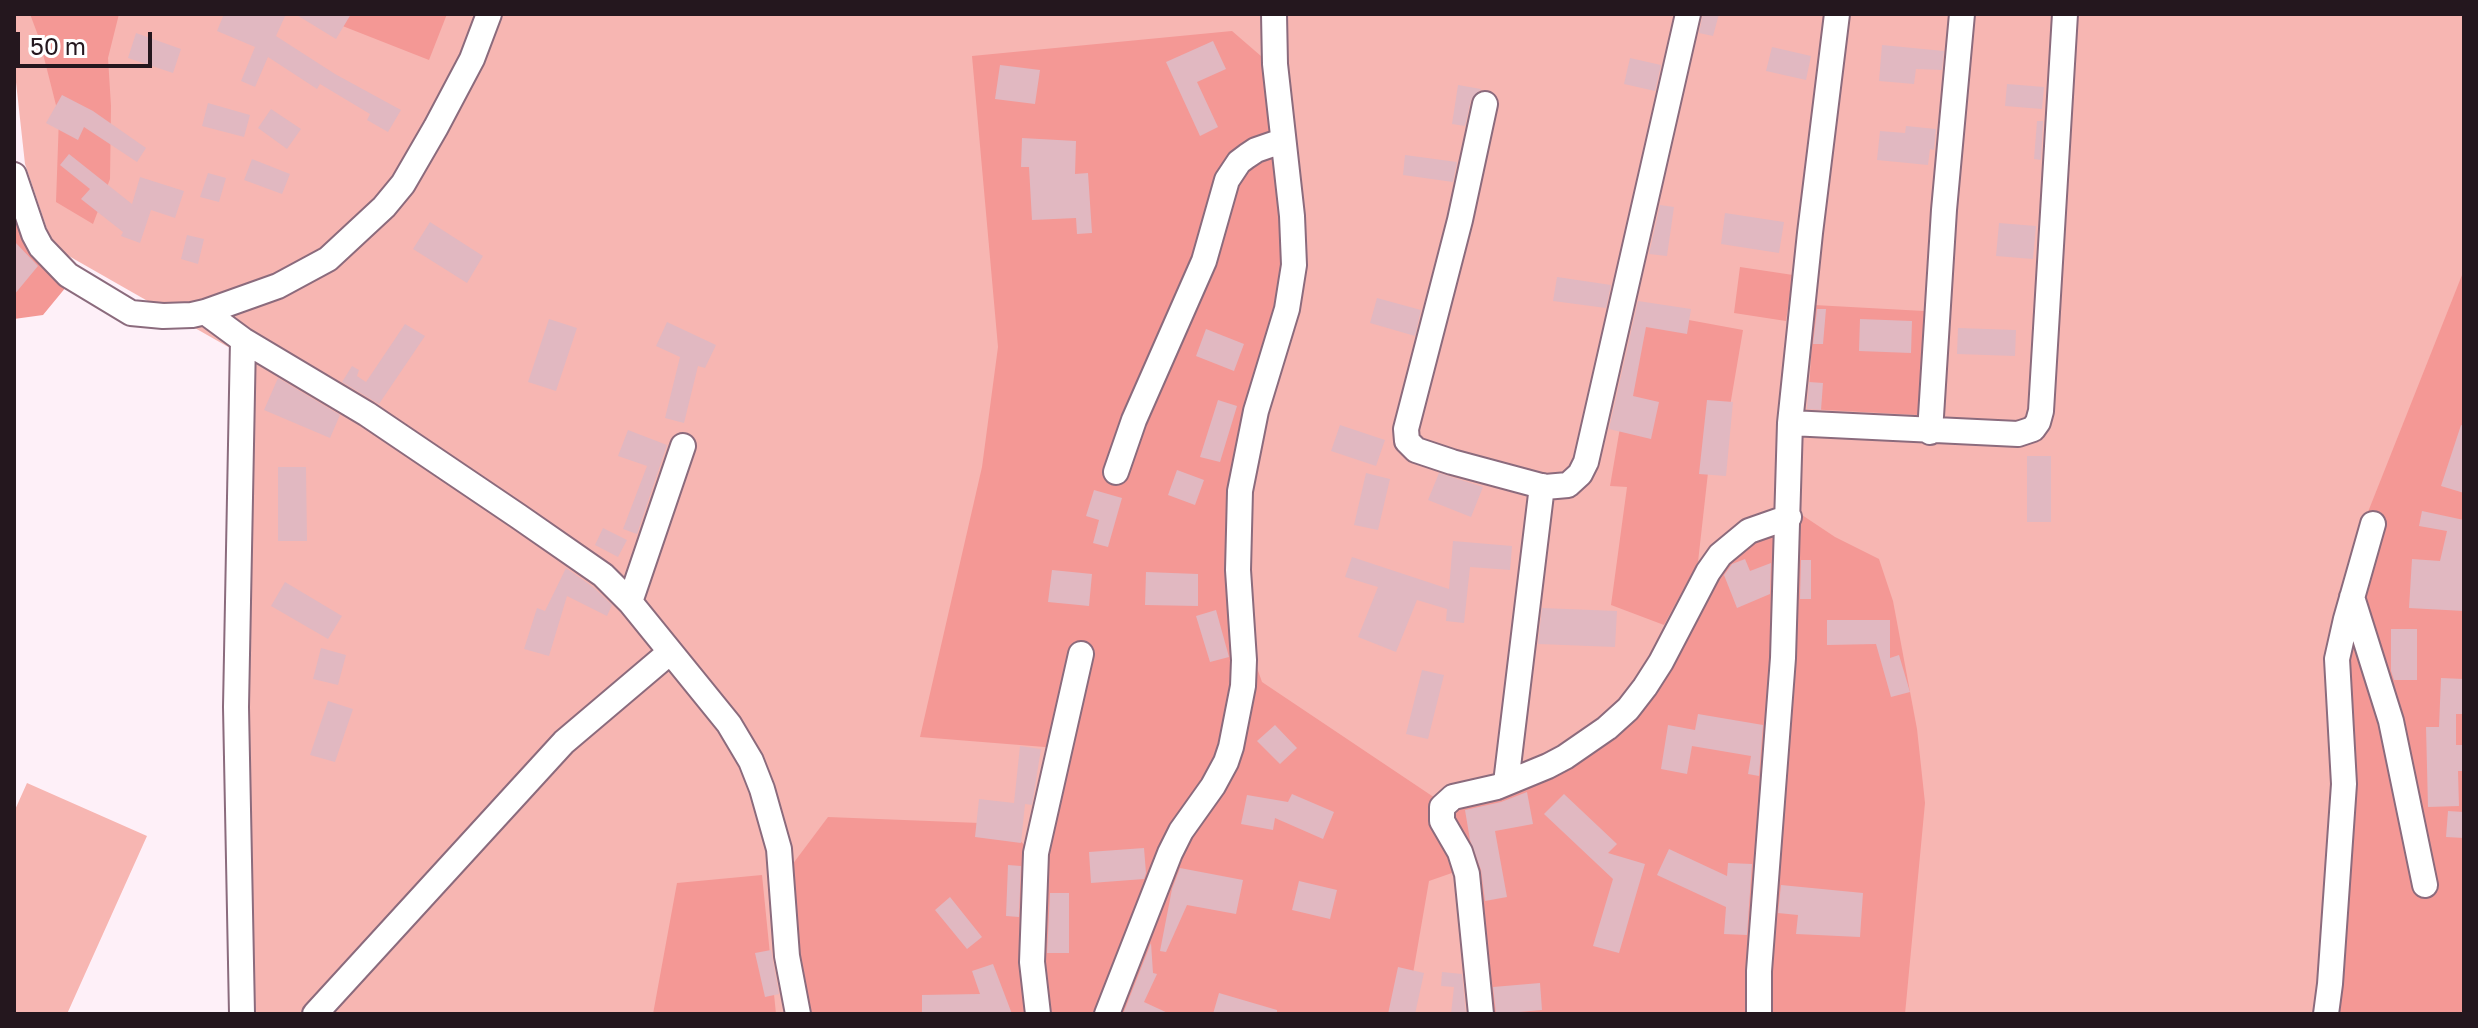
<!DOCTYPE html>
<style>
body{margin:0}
#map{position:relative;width:2478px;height:1028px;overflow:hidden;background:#fef0f8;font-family:"Golos Text",sans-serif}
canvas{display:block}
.frame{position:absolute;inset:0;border:16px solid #24171e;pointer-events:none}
.scale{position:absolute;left:16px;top:32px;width:136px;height:36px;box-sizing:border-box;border:4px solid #24171e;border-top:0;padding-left:10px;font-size:24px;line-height:28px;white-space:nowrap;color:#24171e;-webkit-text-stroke:6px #fff;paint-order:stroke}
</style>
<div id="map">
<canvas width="2478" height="1028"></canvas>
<div class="frame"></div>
<div class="scale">50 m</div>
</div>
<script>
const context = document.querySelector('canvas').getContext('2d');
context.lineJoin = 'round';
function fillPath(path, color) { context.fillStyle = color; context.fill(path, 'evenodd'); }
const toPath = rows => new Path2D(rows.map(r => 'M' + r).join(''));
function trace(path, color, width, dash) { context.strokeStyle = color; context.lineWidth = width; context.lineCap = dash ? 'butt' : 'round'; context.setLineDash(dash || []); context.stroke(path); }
const green = toPath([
 [14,14,2464,14,2464,1014,238,1014,244,356,53,247,25,164,14,64],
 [27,783,147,836,67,1014,14,1014,14,812]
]);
const forest = toPath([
 [30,14,119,14,108,58,111,106,110,179,93,224,56,202,59,117,39,38],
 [312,14,447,14,429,60],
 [1232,31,1269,63,1293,240,1259,388,1237,611,1262,682,1450,808,1564,760,1651,674,1712,557,1787,505,1835,537,1879,559,1893,601,1917,729,1925,803,1905,1014,1479,1014,1469,867,1429,881,1406,1014,809,1014,783,877,828,817,1005,824,1038,860,1057,748,920,737,982,467,998,347,972,56],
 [14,172,71,281,43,315,14,319],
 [1740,267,1793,275,1786,321,1734,313],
 [2464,270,2464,1014,2332,1014,2332,663,2364,522],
 [1814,305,1924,311,1918,415,1808,409],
 [1640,311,1743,330,1729,412,1715,410,1698,562,1664,625,1611,605,1627,487,1610,486],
 [762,875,776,1014,653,1014,677,883]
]);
const building = toPath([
 [224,14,286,14,276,36,335,74,401,110,388,132,367,120,370,114,320,84,317,89,268,57,255,87,241,81,255,47,217,31],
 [295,14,351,14,336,39],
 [1703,14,1719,14,1713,36,1699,33],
 [136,33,181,49,173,73,128,58],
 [1213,41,1226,69,1197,82,1218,127,1200,136,1166,62],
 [1882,45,1944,51,1942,70,1916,69,1914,84,1879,81],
 [1772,47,1811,56,1806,80,1766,71],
 [1630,58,1661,65,1655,91,1624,84],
 [1000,65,1040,70,1035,104,995,99],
 [2007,84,2044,87,2042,109,2005,106],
 [1458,85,1481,89,1471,100,1465,126,1452,124],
 [62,95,93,111,146,148,137,162,84,127,78,140,46,123],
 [208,103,250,115,244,137,202,126],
 [271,109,301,129,287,149,258,128],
 [2037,121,2043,121,2041,160,2034,159],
 [1906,126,1936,129,1934,150,1930,149,1928,165,1877,160,1880,131,1905,133],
 [1022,138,1076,141,1075,174,1088,173,1092,233,1077,234,1076,218,1032,220,1029,167,1021,167],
 [69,154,132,204,140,177,184,191,175,218,151,210,140,243,121,236,123,232,81,199,90,189,60,165],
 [1405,155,1457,162,1453,182,1403,175],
 [252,159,290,174,282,194,244,180],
 [208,173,226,178,219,202,200,197],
 [1660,205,1674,207,1667,256,1649,254],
 [1725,213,1784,222,1779,253,1721,244],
 [430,222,483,256,467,283,413,249],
 [1999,223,2036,226,2033,259,1996,256],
 [187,235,204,239,198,264,181,259],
 [14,241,38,266,14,295],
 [1557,277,1611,285,1606,308,1553,301],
 [1377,298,1421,310,1415,336,1370,323],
 [1638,301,1691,309,1687,334,1646,327,1633,396,1659,402,1651,439,1609,429],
 [1817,309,1826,309,1823,344,1813,344],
 [549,319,577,328,556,391,528,382],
 [1860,319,1912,321,1911,353,1859,351],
 [667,322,716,345,705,368,698,366,684,423,665,418,680,357,656,346],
 [405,324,425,336,379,404,342,382,352,366,359,370,357,376,366,382],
 [1958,328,2016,330,2015,356,1957,354],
 [1206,329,1244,344,1234,371,1196,356],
 [278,378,340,415,330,438,264,410],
 [1809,382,1823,383,1821,410,1807,409],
 [1218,400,1237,406,1220,462,1200,457],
 [1707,400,1733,402,1726,476,1699,474],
 [1340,425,1385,440,1376,466,1331,451],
 [2461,425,2464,426,2464,493,2441,486],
 [628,430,667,445,637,534,623,529,647,466,618,456],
 [2027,456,2051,456,2051,522,2027,522],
 [278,467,306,467,307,541,278,541],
 [1177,470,1204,480,1195,505,1168,495],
 [1366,473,1390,479,1378,530,1354,525],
 [1439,473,1483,487,1471,517,1428,500],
 [1094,490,1122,498,1108,547,1093,543,1099,520,1086,516],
 [2422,511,2464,520,2464,611,2409,608,2412,559,2440,561,2447,531,2419,526],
 [603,528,627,540,618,557,595,545],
 [1453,541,1512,546,1510,570,1470,567,1464,623,1446,621,1447,609,1417,600,1396,652,1358,637,1378,587,1345,577,1352,557,1449,589],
 [1745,559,1750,571,1771,563,1770,594,1737,608,1724,575,1732,564],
 [1801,560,1811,560,1811,599,1800,599],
 [566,568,593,587,612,605,607,616,567,596,549,656,524,649,537,608,545,611],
 [1052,570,1092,574,1089,606,1048,602],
 [1146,572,1198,574,1198,606,1145,605],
 [285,582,342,616,328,639,271,606],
 [1542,608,1617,611,1615,647,1538,644],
 [1216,610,1229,657,1210,662,1196,616],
 [1827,620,1890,620,1890,658,1899,655,1910,692,1891,697,1876,644,1827,645],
 [2391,629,2417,629,2417,680,2394,680,2391,671],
 [321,648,346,655,338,685,313,679],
 [1422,670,1444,675,1428,739,1406,734],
 [2441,678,2464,679,2464,714,2456,714,2456,745,2464,745,2464,771,2458,771,2459,806,2428,807,2426,727,2439,727],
 [328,701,353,709,335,762,310,755],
 [1698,714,1763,725,1759,776,1748,774,1751,756,1692,746,1687,774,1661,769,1668,725,1695,730],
 [1275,725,1297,748,1280,764,1257,741],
 [1020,746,1041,749,1032,805,1025,804,1021,843,975,837,979,799,1014,803],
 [1527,792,1533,824,1495,831,1507,897,1485,901,1481,870,1470,840,1465,810,1501,802],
 [1292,794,1334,812,1323,839,1275,818,1273,830,1241,824,1247,795,1288,802],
 [1564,794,1617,844,1608,853,1645,864,1619,953,1593,946,1613,879,1544,814],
 [2448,811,2464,812,2464,838,2446,837],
 [1144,848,1146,873,1144,879,1091,883,1089,852],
 [1669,849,1727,876,1728,863,1752,864,1747,935,1724,934,1726,907,1657,875],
 [1008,865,1021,866,1019,917,1006,916],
 [1180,868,1243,880,1236,914,1187,905,1166,952,1160,951,1172,889],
 [1299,881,1337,890,1330,919,1292,910],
 [1781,885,1863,893,1860,937,1796,934,1798,915,1778,913],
 [1050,893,1069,893,1069,953,1047,953],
 [950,897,982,937,967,949,935,910],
 [1151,943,1153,973,1157,974,1144,1002,1170,1014,1123,1014],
 [771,950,779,994,765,997,755,953],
 [993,964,1012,1014,922,1014,922,995,980,994,972,971],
 [1398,967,1424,973,1415,1014,1388,1014],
 [1442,972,1462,974,1466,1014,1451,1014,1454,987,1441,986],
 [1540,983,1542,1010,1496,1014,1493,987],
 [1219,993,1277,1010,1277,1014,1213,1014]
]);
const minor = toPath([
 [1485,104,1460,220,1406,429,1407,441,1416,450,1452,462,1545,487,1568,485,1580,474,1586,462,1688,14],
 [14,175,34,234,41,247,68,275,131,313,163,316,192,315,205,312,278,286,328,259,384,207,403,184,436,127,472,59,489,14],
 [205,312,243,340,367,414,518,516,603,575,630,602,729,724,751,761,762,789,779,849,787,956,798,1014],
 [1790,423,2018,434,2033,429,2038,422,2041,411,2065,14],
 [1930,432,1944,210,1962,14],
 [1116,472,1134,420,1204,261,1227,180,1239,162,1247,156,1256,150,1282,141],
 [2352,597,2391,721,2425,885],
 [630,602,683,446],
 [1506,783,1542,486],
 [242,1014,236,707,243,340],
 [315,1014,564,742,669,653],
 [1038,1014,1032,962,1036,853,1081,654],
 [1107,1014,1170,853,1181,831,1213,786,1226,762,1231,747,1243,686,1244,660,1238,570,1240,491,1256,411,1287,309,1294,265,1292,216,1275,64,1274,14],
 [1481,1014,1467,874,1460,852,1442,821,1442,807,1453,797,1497,787,1548,766,1565,757,1607,728,1628,709,1645,687,1661,662,1708,572,1720,555,1749,531,1789,517],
 [1759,1014,1759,971,1783,658,1790,423,1810,233,1837,14],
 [2326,1014,2330,984,2344,784,2337,659,2346,619,2373,524]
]);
fillPath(green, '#f7b6b2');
fillPath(forest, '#f49895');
fillPath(building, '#e1b8c1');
trace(minor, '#8b6b7d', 28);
trace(minor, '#fff', 24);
</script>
